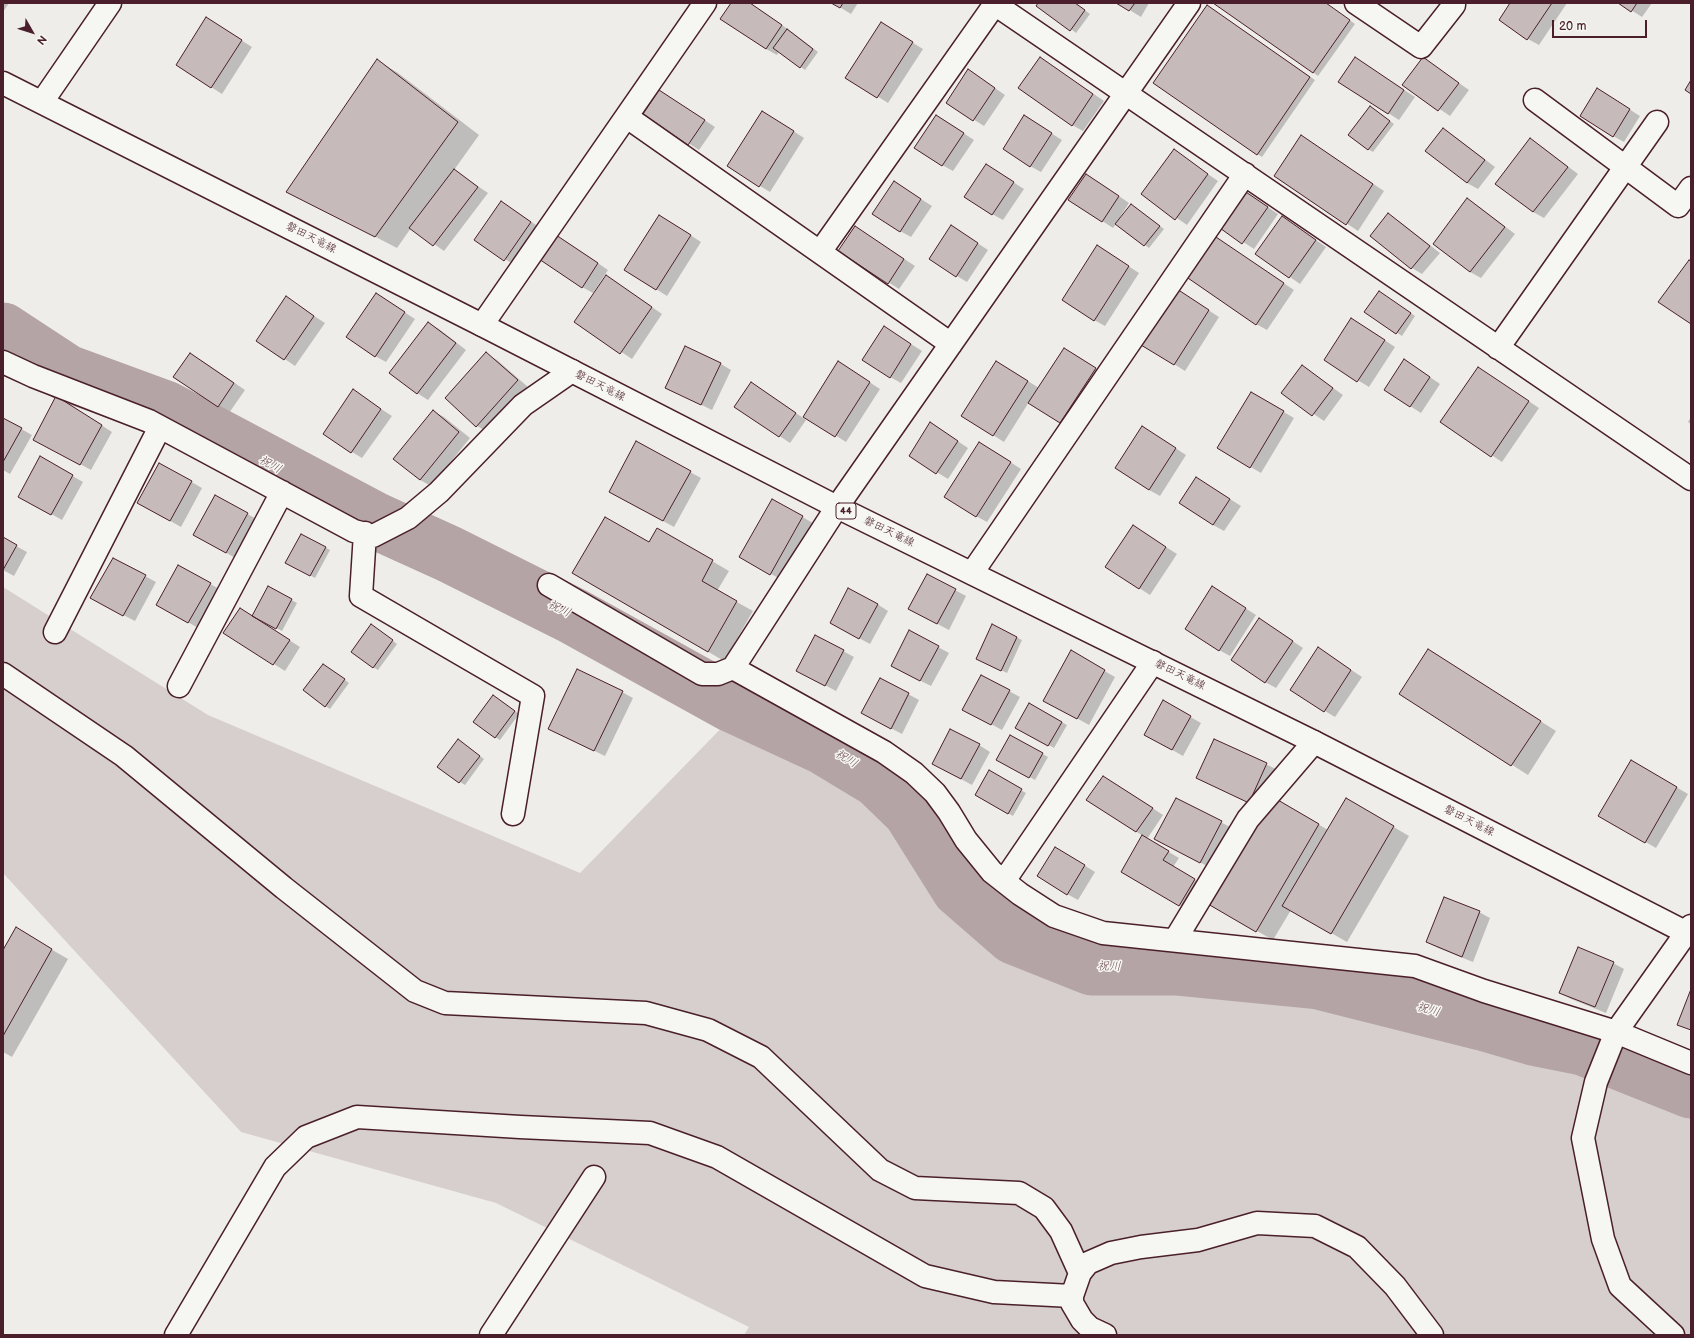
<!DOCTYPE html>
<meta charset="utf-8">
<style>
body{margin:0}
#map{position:relative;width:1694px;height:1338px;overflow:hidden;background:#efedea;font-family:"Balsamiq Sans",sans-serif}
canvas{display:block}
.frame{position:absolute;inset:0;border:4px solid #4a1f2b;pointer-events:none}
.north{position:absolute;left:12px;top:12px;width:40px;height:40px;-webkit-text-stroke:3px #f6f6f2;paint-order:stroke;rotate:129deg;font-size:11px;font-weight:700;line-height:16px;text-align:center;color:#4a1f2b}
.north::after{content:'';display:block;margin:auto;width:14px;height:18px;background:#4a1f2b;clip-path:polygon(50% 0,100% 100%,50% 72%,0 100%)}
.scale{position:absolute;left:1552px;top:20px;width:95px;height:18px;box-sizing:border-box;border:2px solid #4a1f2b;border-top:0;padding-left:5px;font-size:12px;line-height:14px;white-space:nowrap;color:#4a1f2b;-webkit-text-stroke:3px #f6f6f2;paint-order:stroke}
</style>
<div id="map">
<canvas width="1694" height="1338"></canvas>
<div class="frame"></div>
<div class="north">N</div>
<div class="scale">20 m</div>
</div>
<script>
const context = document.querySelector('canvas').getContext('2d');
context.lineJoin = 'round';
function fillPath(path, color) { context.fillStyle = color; context.fill(path, 'evenodd'); }
const toPath = rows => new Path2D(rows.map(r => 'M' + r).join(''));
function trace(path, color, width, dash) { context.strokeStyle = color; context.lineWidth = width; context.lineCap = dash ? 'butt' : 'round'; context.setLineDash(dash || []); context.stroke(path); }
function drawText(font, color, halo, rows, align = 'center') {
  context.font = font + ' "Balsamiq Sans","Klee One",sans-serif'; context.lineWidth = 3; context.setLineDash([]); context.textBaseline = 'middle'; context.strokeStyle = halo; context.fillStyle = color; for (const [text, x, y, turn = 0] of rows) {
    context.save(); context.translate(x, y); context.rotate((+turn || 0) * Math.PI / 180); context.textAlign = isNaN(turn) ? turn : align; if (halo) context.strokeText(text, 0, 0); context.fillText(text, 0, 0); context.restore();
  }
}
const green = toPath([
 [3,587,208,715,580,873,736,713,885,813,985,948,1137,967,1299,979,1533,1037,1691,1094,1691,1335,744,1335,749,1327,496,1203,241,1132,3,873]
]);
const shadow = toPath([
 [3,3,9,3,3,12],
 [732,3,750,3,792,32,818,52,805,70,779,51,777,55,766,49],
 [833,3,858,3,851,14],
 [1039,3,1075,3,1090,14,1076,33],
 [1118,3,1149,3,1141,17],
 [1215,3,1325,3,1355,24,1318,76],
 [1512,3,1567,3,1539,45,1528,39],
 [1620,3,1652,3,1642,17],
 [1212,9,1315,80,1262,157,1257,154],
 [217,25,252,47,222,94,211,87],
 [892,30,923,49,888,103,847,77],
 [1423,58,1469,90,1450,116,1404,85],
 [377,60,398,73,479,135,454,170,488,193,444,251,411,228,397,248,287,191],
 [1051,65,1104,101,1083,131,1072,125],
 [1366,65,1415,97,1399,120,1340,82],
 [979,77,1005,95,984,126,947,103],
 [660,91,715,127,699,150,644,114],
 [1608,96,1640,116,1624,142,1613,136],
 [1375,110,1394,124,1373,152,1368,149],
 [937,116,974,140,953,171,942,165],
 [773,118,804,138,770,192,760,186],
 [1035,123,1062,140,1041,172,1030,166],
 [1444,129,1454,136,1495,167,1478,189,1467,183],
 [1530,140,1541,146,1578,174,1544,218,1533,212,1497,184],
 [1312,143,1384,191,1358,231,1276,176],
 [1174,151,1218,181,1187,225,1142,194],
 [997,172,1024,189,1003,220,992,214],
 [1097,181,1129,203,1120,217,1121,218,1136,208,1164,229,1149,248,1116,224,1113,228,1070,200],
 [905,189,932,206,911,237,900,231],
 [1248,194,1278,214,1254,249,1214,223],
 [1468,200,1478,206,1515,234,1481,278,1470,272,1434,244],
 [502,202,542,229,516,266,475,240],
 [1388,215,1399,221,1440,253,1422,274,1412,268],
 [1282,217,1326,247,1300,284,1257,254],
 [670,222,701,242,667,296,626,270],
 [962,233,988,250,967,282,957,276],
 [866,234,915,266,899,289,840,251],
 [1213,236,1294,290,1267,330,1256,324],
 [564,240,608,270,593,293,582,287],
 [1108,253,1139,273,1105,326,1094,320],
 [607,276,662,314,632,359,576,322],
 [1384,295,1415,316,1402,336,1365,312],
 [1188,297,1219,317,1185,371,1174,364],
 [286,298,325,323,295,366,257,340],
 [387,301,415,319,386,362,375,356],
 [428,323,439,329,466,350,428,400,417,393,391,373],
 [1362,325,1395,347,1369,387,1325,360],
 [895,334,922,351,901,383,890,377],
 [486,354,497,360,528,387,488,432,477,426],
 [1075,355,1106,375,1071,429,1029,402,1004,442,993,435,1007,368,1039,388],
 [201,360,245,390,229,413,175,377],
 [1405,360,1440,384,1421,413,1410,406],
 [721,364,731,370,712,410,677,393],
 [1302,366,1343,395,1324,421,1283,393],
 [1479,368,1539,408,1502,462,1442,422],
 [849,369,880,389,846,442,805,416],
 [762,390,806,420,790,443,736,407],
 [353,391,392,416,362,458,352,452],
 [1251,393,1294,418,1261,473,1218,448],
 [67,403,112,432,91,470,45,445],
 [433,411,444,417,470,438,431,486,420,480,395,459],
 [1691,417,1691,424,1688,422],
 [3,419,32,435,10,474,3,470],
 [1143,427,1186,455,1160,496,1149,490],
 [941,430,968,448,948,479,910,456],
 [990,449,1021,469,987,522,976,516],
 [41,458,83,482,62,520,19,496],
 [160,464,202,488,181,527,138,503],
 [690,472,701,478,674,527,621,498],
 [1197,478,1241,506,1224,531,1213,525],
 [216,496,258,520,237,559,195,535],
 [772,500,813,523,782,580,740,557],
 [657,529,729,571,717,591,753,611,724,661,573,573,649,543],
 [1144,533,1177,554,1150,595,1139,588],
 [302,535,330,550,315,578,287,563],
 [3,539,27,552,14,576,3,570],
 [113,559,156,582,135,621,102,604],
 [178,566,221,590,200,629,157,605],
 [269,588,297,603,282,631,256,617,256,619,300,647,285,671,225,633,253,617],
 [955,590,966,596,949,630,920,615],
 [1223,594,1256,615,1230,656,1219,650],
 [877,604,888,611,870,644,842,629],
 [992,626,1022,640,1007,673,982,661],
 [1270,626,1303,648,1276,688,1265,682],
 [377,629,397,644,378,670,373,667],
 [938,647,949,653,931,686,903,672],
 [843,651,854,657,836,691,808,676],
 [1071,652,1115,677,1089,725,1055,706],
 [1329,655,1362,677,1335,717,1325,711],
 [1444,660,1556,731,1528,775,1400,694],
 [329,668,349,683,330,709,325,706],
 [981,676,1020,697,1002,730,974,715],
 [622,692,633,698,605,756,549,729],
 [908,694,919,700,902,734,873,719],
 [498,699,519,714,500,740,495,737],
 [1164,702,1201,723,1183,756,1146,735],
 [1029,704,1067,725,1054,748,1016,727],
 [1011,736,1048,757,1035,780,998,759],
 [1215,740,1278,770,1260,808,1197,778],
 [463,744,484,759,465,785,460,782],
 [979,745,990,752,972,785,944,770],
 [1631,761,1688,794,1656,848,1600,816],
 [989,772,1026,793,1013,816,976,795],
 [1114,783,1163,815,1147,839,1179,858,1173,867,1205,886,1190,911,1122,872,1143,836,1087,800],
 [1271,797,1328,830,1346,799,1409,836,1347,942,1291,910,1273,940,1209,904],
 [1176,799,1232,828,1211,868,1166,845],
 [1066,854,1095,872,1078,900,1067,894],
 [1479,912,1490,918,1473,962,1438,948,1427,942],
 [16,929,68,959,12,1057,3,1052,3,952],
 [1613,963,1624,969,1606,1013,1571,999,1560,993]
]);
const river = toPath([
 [3,331,67,373,165,409,374,520,449,554,573,616,732,704,825,747,878,779,911,811,960,889,1014,936,1092,967,1176,967,1319,981,1482,1022,1533,1037,1583,1047,1691,1090]
]);
const building = toPath([
 [731,3,750,3,782,25,766,49,720,19,731,3],
 [831,3,843,3,840,8,831,3],
 [1038,3,1075,3,1085,10,1070,31,1036,6,1038,3],
 [1116,3,1135,3,1129,11,1116,3],
 [1213,3,1326,3,1350,20,1313,73,1213,3],
 [1510,3,1552,3,1527,40,1499,20,1510,3],
 [1618,3,1637,3,1631,12,1618,3],
 [1207,5,1310,77,1257,155,1153,83,1207,5],
 [206,17,242,40,211,88,176,65,206,17],
 [881,22,913,42,877,98,845,78,881,22],
 [787,29,813,49,800,68,773,48,787,29],
 [1040,57,1093,94,1072,126,1018,88,1040,57],
 [1355,57,1404,90,1388,114,1338,82,1355,57],
 [1423,57,1459,83,1438,111,1402,85,1423,57],
 [377,59,458,122,375,237,286,192,377,59],
 [968,69,995,88,973,121,946,103,968,69],
 [1691,80,1691,94,1685,90,1691,80],
 [1597,88,1630,109,1613,137,1580,116,1597,88],
 [659,90,705,120,688,145,643,114,659,90],
 [1370,106,1390,121,1368,150,1348,135,1370,106],
 [762,111,794,131,759,187,727,166,762,111],
 [936,115,964,133,942,166,914,148,936,115],
 [1024,115,1052,133,1030,167,1003,149,1024,115],
 [1443,128,1485,160,1467,183,1425,151,1443,128],
 [1301,135,1373,184,1346,225,1274,176,1301,135],
 [1530,138,1568,167,1533,212,1495,184,1530,138],
 [1174,149,1208,174,1175,220,1141,194,1174,149],
 [986,164,1014,182,992,215,964,197,986,164],
 [454,169,478,187,433,246,409,228,454,169],
 [1086,174,1119,196,1102,222,1068,200,1086,174],
 [894,181,921,199,900,232,872,214,894,181],
 [1237,186,1268,207,1242,244,1213,223,1237,186],
 [1467,198,1505,227,1470,272,1433,244,1467,198],
 [501,201,531,222,504,261,474,240,501,201],
 [1131,204,1160,226,1144,246,1115,224,1131,204],
 [1388,213,1430,246,1411,269,1370,236,1388,213],
 [659,215,691,235,656,290,624,270,659,215],
 [1282,216,1316,240,1289,278,1255,254,1282,216],
 [951,225,978,243,956,277,929,259,951,225],
 [855,226,904,259,888,284,838,251,855,226],
 [553,233,598,263,582,288,536,257,553,233],
 [1213,235,1284,283,1256,325,1185,276,1213,235],
 [1097,245,1129,266,1094,321,1062,300,1097,245],
 [1689,260,1691,261,1691,324,1658,302,1689,260],
 [606,275,652,307,620,354,574,322,606,275],
 [1177,289,1209,310,1174,365,1141,345,1177,289],
 [1379,291,1411,313,1396,334,1364,312,1379,291],
 [376,293,405,312,375,357,346,337,376,293],
 [286,296,314,316,284,360,256,341,286,296],
 [1351,318,1385,340,1357,382,1324,360,1351,318],
 [428,322,456,343,417,394,389,373,428,322],
 [884,326,911,344,890,378,862,360,884,326],
 [685,346,721,363,701,405,665,388,685,346],
 [1064,348,1096,368,1060,423,1028,403,1064,348],
 [486,352,518,380,476,427,445,398,486,352],
 [190,353,234,383,218,407,173,377,190,353],
 [1404,359,1430,377,1410,407,1384,390,1404,359],
 [838,361,870,382,835,437,803,417,838,361],
 [996,361,1028,381,993,436,961,416,996,361],
 [1302,365,1333,388,1312,416,1281,393,1302,365],
 [1478,367,1529,401,1491,457,1440,422,1478,367],
 [751,382,796,413,779,437,734,407,751,382],
 [353,389,381,409,351,453,323,434,353,389],
 [1251,392,1284,411,1250,468,1217,448,1251,392],
 [56,396,102,425,80,465,33,440,56,396],
 [433,410,459,432,420,480,393,459,433,410],
 [3,418,22,428,3,462,3,418],
 [930,422,958,441,936,474,909,456,930,422],
 [1142,426,1176,448,1149,490,1115,468,1142,426],
 [636,441,691,471,663,521,609,492,636,441],
 [979,442,1011,462,976,517,944,497,979,442],
 [40,456,73,475,51,515,18,497,40,456],
 [159,463,192,481,170,521,137,503,159,463],
 [1196,477,1230,499,1213,525,1179,503,1196,477],
 [215,495,248,513,226,553,193,535,215,495],
 [772,499,803,516,770,575,739,557,772,499],
 [605,517,649,542,657,528,713,560,702,581,737,601,708,652,572,573,605,517],
 [1133,525,1166,547,1139,589,1105,567,1133,525],
 [301,534,326,547,310,576,285,563,301,534],
 [3,537,17,545,3,570,3,537],
 [113,558,146,575,123,616,90,598,113,558],
 [178,565,211,583,188,623,156,605,178,565],
 [927,574,956,589,937,624,908,609,927,574],
 [268,586,292,599,276,629,252,616,268,586],
 [1212,586,1246,608,1219,651,1185,629,1212,586],
 [848,588,878,604,859,639,830,623,848,588],
 [240,608,290,640,273,665,223,633,240,608],
 [1259,618,1293,641,1265,683,1231,660,1259,618],
 [371,624,393,640,373,668,351,652,371,624],
 [992,624,1017,637,1001,671,976,659,992,624],
 [909,630,939,646,920,681,891,666,909,630],
 [815,635,844,650,825,686,796,671,815,635],
 [1318,647,1351,670,1324,712,1290,690,1318,647],
 [1428,649,1541,721,1511,766,1399,694,1428,649],
 [1071,650,1105,670,1077,719,1043,701,1071,650],
 [323,664,345,679,325,707,303,690,323,664],
 [577,669,623,691,594,751,548,729,577,669],
 [981,675,1010,690,991,725,962,710,981,675],
 [880,678,909,693,891,729,861,713,880,678],
 [493,695,515,711,495,738,473,722,493,695],
 [1163,700,1191,716,1172,750,1144,735,1163,700],
 [1029,703,1062,722,1048,746,1015,728,1029,703],
 [950,729,980,744,961,779,932,764,950,729],
 [1010,735,1043,753,1029,778,996,760,1010,735],
 [458,739,480,756,459,783,437,767,458,739],
 [1214,739,1267,763,1249,803,1196,778,1214,739],
 [1631,760,1677,787,1645,843,1598,816,1631,760],
 [989,770,1022,789,1008,814,975,795,989,770],
 [1103,776,1153,808,1136,832,1086,800,1103,776],
 [1271,796,1319,824,1256,932,1208,904,1271,796],
 [1176,798,1222,821,1200,863,1154,839,1176,798],
 [1346,798,1394,826,1331,934,1282,906,1346,798],
 [1142,835,1169,851,1163,860,1195,879,1179,906,1121,872,1142,835],
 [1055,847,1085,865,1067,895,1037,876,1055,847],
 [1444,897,1480,911,1462,957,1426,942,1444,897],
 [16,927,52,949,3,1036,3,950,16,927],
 [1578,947,1614,962,1595,1007,1559,993,1578,947],
 [1691,989,1691,1030,1677,1025,1691,989]
]);
const minor = toPath([
 [993,3,1691,479],
 [1356,3,1421,47,1454,5],
 [1535,100,1678,206,1691,188],
 [42,102,110,3],
 [627,117,951,344],
 [820,252,995,4],
 [482,325,705,3],
 [1498,348,1657,122],
 [3,362,33,376,149,421,354,531,373,536,408,518,439,492,523,405,572,371],
 [365,533,361,596,533,696,513,814],
 [972,573,1245,174],
 [549,585,702,674,718,674,733,668,837,507,1189,3],
 [55,632,160,427],
 [733,668,884,752,914,773,935,793,949,812,966,840,992,872,1020,894,1054,916,1103,933,1415,966,1484,991,1616,1032,1691,1063],
 [3,674,124,756,284,888,415,991,445,1003,646,1013,708,1030,761,1057,880,1170,915,1188,1019,1193,1044,1208,1061,1231,1080,1273],
 [179,686,282,492],
 [1004,881,1153,662],
 [1175,940,1248,819,1314,742],
 [176,1335,275,1167,306,1137,357,1117,520,1127,650,1133,717,1157,925,1276,994,1292,1072,1296],
 [491,1335,594,1177],
 [1105,1335,1090,1328,1082,1320,1072,1303,1072,1296,1080,1273,1088,1263,1111,1253,1141,1247,1198,1240,1257,1223,1315,1226,1357,1247,1395,1286,1432,1335],
 [1673,1335,1620,1286,1603,1239,1583,1138,1596,1082,1616,1032,1691,926]
]);
const major = toPath([
 [3,83,482,325,837,507,1314,742,1691,935]
]);
const shields = [
 [846,511,20]
];
const shieldNames = [
 ["44",846,511]
];
const streetNames = [
 ["磐田天竜線",311,238,27],
 ["磐田天竜線",600,386,27],
 ["磐田天竜線",889,532,26],
 ["磐田天竜線",1180,675,26],
 ["磐田天竜線",1469,821,27]
];
const waterNames = [
 ["祝川",270,465,28],
 ["祝川",559,609,26],
 ["祝川",846,759,31],
 ["祝川",1109,967,1],
 ["祝川",1428,1010,15]
];
fillPath(green, '#d7cfce');
fillPath(shadow, '#0003');
trace(river, '#b4a4a5', 57);
fillPath(building, '#c6babb');
trace(building, '#4a1f2b', 1);
trace(minor, '#4a1f2b', 25);
trace(major, '#4a1f2b', 25);
trace(minor, '#f6f6f2', 22);
trace(major, '#f6f6f2', 22);
for (const [x, y, w] of shields) { const box = new Path2D(); box.roundRect(x - w / 2, y - 8, w, 16, 3); context.fillStyle = '#f6f6f2'; context.fill(box); trace(box, '#4a1f2b', 1); }
drawText('bold 10px', '#4a1f2b', null, shieldNames);
drawText('11px', '#4a1f2b', '#f6f6f2', streetNames);
drawText('italic 12px', '#6f4e56', '#f6f6f2', waterNames);
</script>
